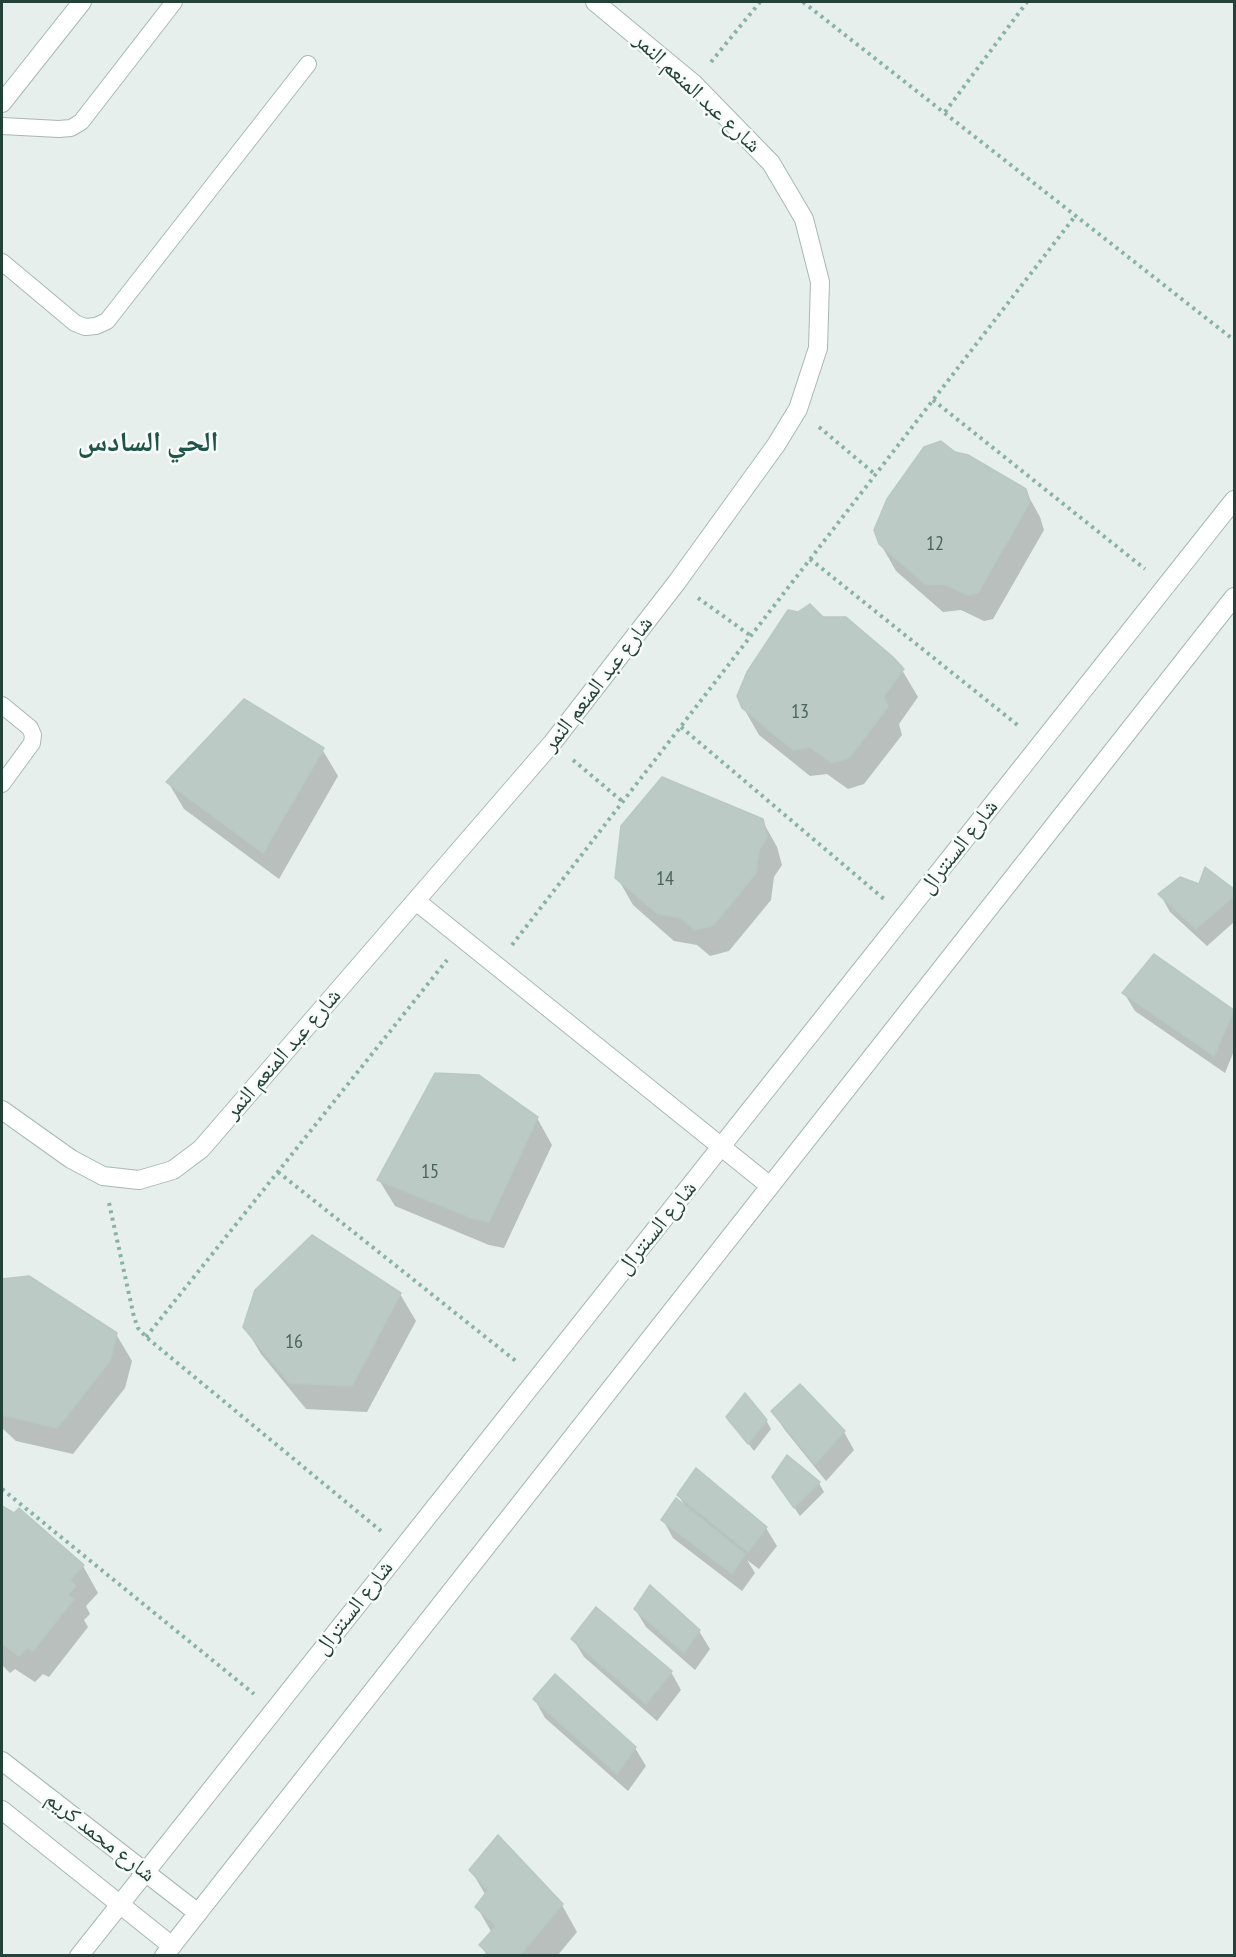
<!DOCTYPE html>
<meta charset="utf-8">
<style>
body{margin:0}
#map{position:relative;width:1236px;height:1957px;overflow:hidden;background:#e6efeb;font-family:"PT Sans Narrow",sans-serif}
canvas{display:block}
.frame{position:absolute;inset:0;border:3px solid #24423a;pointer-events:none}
</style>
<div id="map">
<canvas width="1236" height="1957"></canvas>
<div class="frame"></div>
</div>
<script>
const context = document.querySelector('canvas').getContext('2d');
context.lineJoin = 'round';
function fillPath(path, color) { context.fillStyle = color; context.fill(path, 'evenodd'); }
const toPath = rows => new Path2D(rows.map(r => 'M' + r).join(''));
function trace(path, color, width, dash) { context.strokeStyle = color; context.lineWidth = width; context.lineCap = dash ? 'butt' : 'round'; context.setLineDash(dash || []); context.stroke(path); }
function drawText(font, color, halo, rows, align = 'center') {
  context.font = font + ' "PT Sans Narrow","Noto Naskh Arabic",sans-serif'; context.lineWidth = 5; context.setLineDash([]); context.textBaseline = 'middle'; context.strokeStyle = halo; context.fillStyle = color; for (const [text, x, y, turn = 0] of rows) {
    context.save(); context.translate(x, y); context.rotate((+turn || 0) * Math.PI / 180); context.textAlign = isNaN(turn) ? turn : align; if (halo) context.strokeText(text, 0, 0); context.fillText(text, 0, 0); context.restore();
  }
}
const shadow = toPath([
 [954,453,1025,490,1040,517,1044,530,993,619,984,621,961,610,943,612,896,571,880,543],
 [822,619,902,670,918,697,899,724,902,735,864,784,848,789,827,774,810,776,759,735,743,707],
 [322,749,338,776,279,879,184,809,168,782],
 [762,820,777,847,782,865,774,877,771,900,729,951,710,956,697,945,674,941,633,905,617,877],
 [1206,869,1234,891,1234,922,1207,946,1170,912,1160,894,1200,886],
 [1124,993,1233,1011,1234,1051,1225,1073,1135,1011],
 [537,1118,552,1145,504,1248,489,1245,395,1206,379,1180],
 [29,1277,116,1334,132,1361,125,1388,73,1454,16,1441,2,1428,2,1281],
 [400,1294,416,1321,367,1412,306,1409,261,1354,245,1327],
 [773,1411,844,1432,854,1450,826,1481,784,1429],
 [728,1417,766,1420,771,1429,754,1451],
 [788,1457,819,1483,824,1492,800,1516,779,1486],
 [696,1471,766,1528,777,1546,759,1569,747,1560,755,1573,742,1591,673,1538,663,1520,686,1508,679,1496],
 [2,1507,83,1566,98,1593,86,1606,90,1614,84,1620,88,1627,49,1677,43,1674,35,1682,15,1669,10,1673,2,1665],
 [650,1587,699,1631,710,1649,695,1670,646,1627,635,1609],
 [573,1639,671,1672,681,1690,657,1721,584,1657],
 [555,1676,635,1748,646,1766,628,1791,545,1718,535,1700],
 [471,1870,562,1905,577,1932,557,1956,487,1956,481,1945,492,1933,477,1907,486,1896]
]);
const building = toPath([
 [941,441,955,452,968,455,1026,489,1030,502,978,593,968,595,944,584,926,585,879,544,874,530,887,499,924,447,941,441],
 [810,604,823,617,846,617,893,657,904,669,884,696,888,707,849,758,832,763,810,747,793,750,742,708,737,696,747,672,788,610,798,612,810,604],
 [244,699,324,748,263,853,166,782,244,699],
 [662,777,763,819,767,837,759,850,756,873,714,925,694,930,681,918,658,914,615,878,621,826,662,777],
 [1205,867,1234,889,1234,896,1196,929,1158,894,1180,877,1199,884,1205,867],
 [1154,954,1234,1010,1214,1056,1122,993,1154,954],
 [435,1073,479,1075,538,1117,489,1222,472,1218,377,1180,435,1073],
 [312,1235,401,1293,352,1386,289,1383,243,1327,255,1290,312,1235],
 [29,1276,117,1333,110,1361,57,1428,2,1415,2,1279,29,1276],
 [800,1384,845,1431,815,1464,771,1411,800,1384],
 [745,1393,767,1420,748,1444,726,1417,745,1393],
 [787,1455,820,1482,794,1508,772,1477,787,1455],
 [696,1468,767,1527,748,1552,677,1495,696,1468],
 [676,1498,745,1554,732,1574,661,1520,676,1498],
 [2,1506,14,1513,19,1508,84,1565,70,1580,76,1586,68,1595,74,1599,33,1651,27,1648,19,1656,2,1644,2,1506],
 [650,1585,700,1630,684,1653,634,1609,650,1585],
 [596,1607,672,1671,646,1704,571,1639,596,1607],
 [555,1674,636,1747,617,1774,533,1699,555,1674],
 [498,1835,563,1904,519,1956,491,1956,479,1945,496,1926,475,1907,488,1890,469,1870,498,1835]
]);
const path = toPath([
 [803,2,1234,340],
 [711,62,760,2],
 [945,112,1027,2],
 [933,400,1145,569],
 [819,427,876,475],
 [810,559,1020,727],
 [698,598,751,636],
 [681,727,884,899],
 [573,760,623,802],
 [512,945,1076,215],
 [278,1172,517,1362],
 [109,1203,134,1317,138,1328,146,1337,381,1531],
 [146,1337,447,960],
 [2,1489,254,1694]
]);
const service = toPath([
 [2,126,59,129,71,128,81,122,174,2],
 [2,262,75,323,85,327,96,326,107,321,308,64],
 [2,705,30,728,33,735,32,743,2,784]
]);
const minor = toPath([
 [2,103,82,2],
 [416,901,770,1186],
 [2,1110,71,1159,103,1176,139,1180,173,1170,201,1149,553,742,677,582,776,445,798,409,818,348,820,282,804,219,771,163,694,84,595,2],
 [2,1761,198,1913],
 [2,1810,172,1946]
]);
const tertiary = toPath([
 [79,1956,1234,500],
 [164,1956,1234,597]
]);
const numberNames = [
 ["12",935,544],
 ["13",800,712],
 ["14",665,879],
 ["15",430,1172],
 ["16",294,1342]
];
const streetNames = [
 ["شارع عبد المنعم النمر",697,93,43],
 ["شارع عبد المنعم النمر",598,684,-52],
 ["شارع السنترال",959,847,-52],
 ["شارع عبد المنعم النمر",283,1054,-49],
 ["شارع السنترال",657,1228,-51],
 ["شارع السنترال",354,1608,-52],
 ["شارع محمد كريم",100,1837,38]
];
const districtNames = [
 ["الحي السادس",148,443]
];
fillPath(shadow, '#0003');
fillPath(building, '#bbcac4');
trace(building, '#b8c9c2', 1.5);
trace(service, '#a8b8b2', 18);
trace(minor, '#a8b8b2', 20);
trace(tertiary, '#a8b8b2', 20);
trace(path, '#86b3a5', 4, [3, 4.5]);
trace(service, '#fff', 16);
trace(minor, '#fff', 18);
trace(tertiary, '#fff', 18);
drawText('20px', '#4a645c', null, numberNames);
drawText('22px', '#24423a', '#f7fbf9', streetNames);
drawText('bold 28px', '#1f5548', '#f7fbf9', districtNames);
</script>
